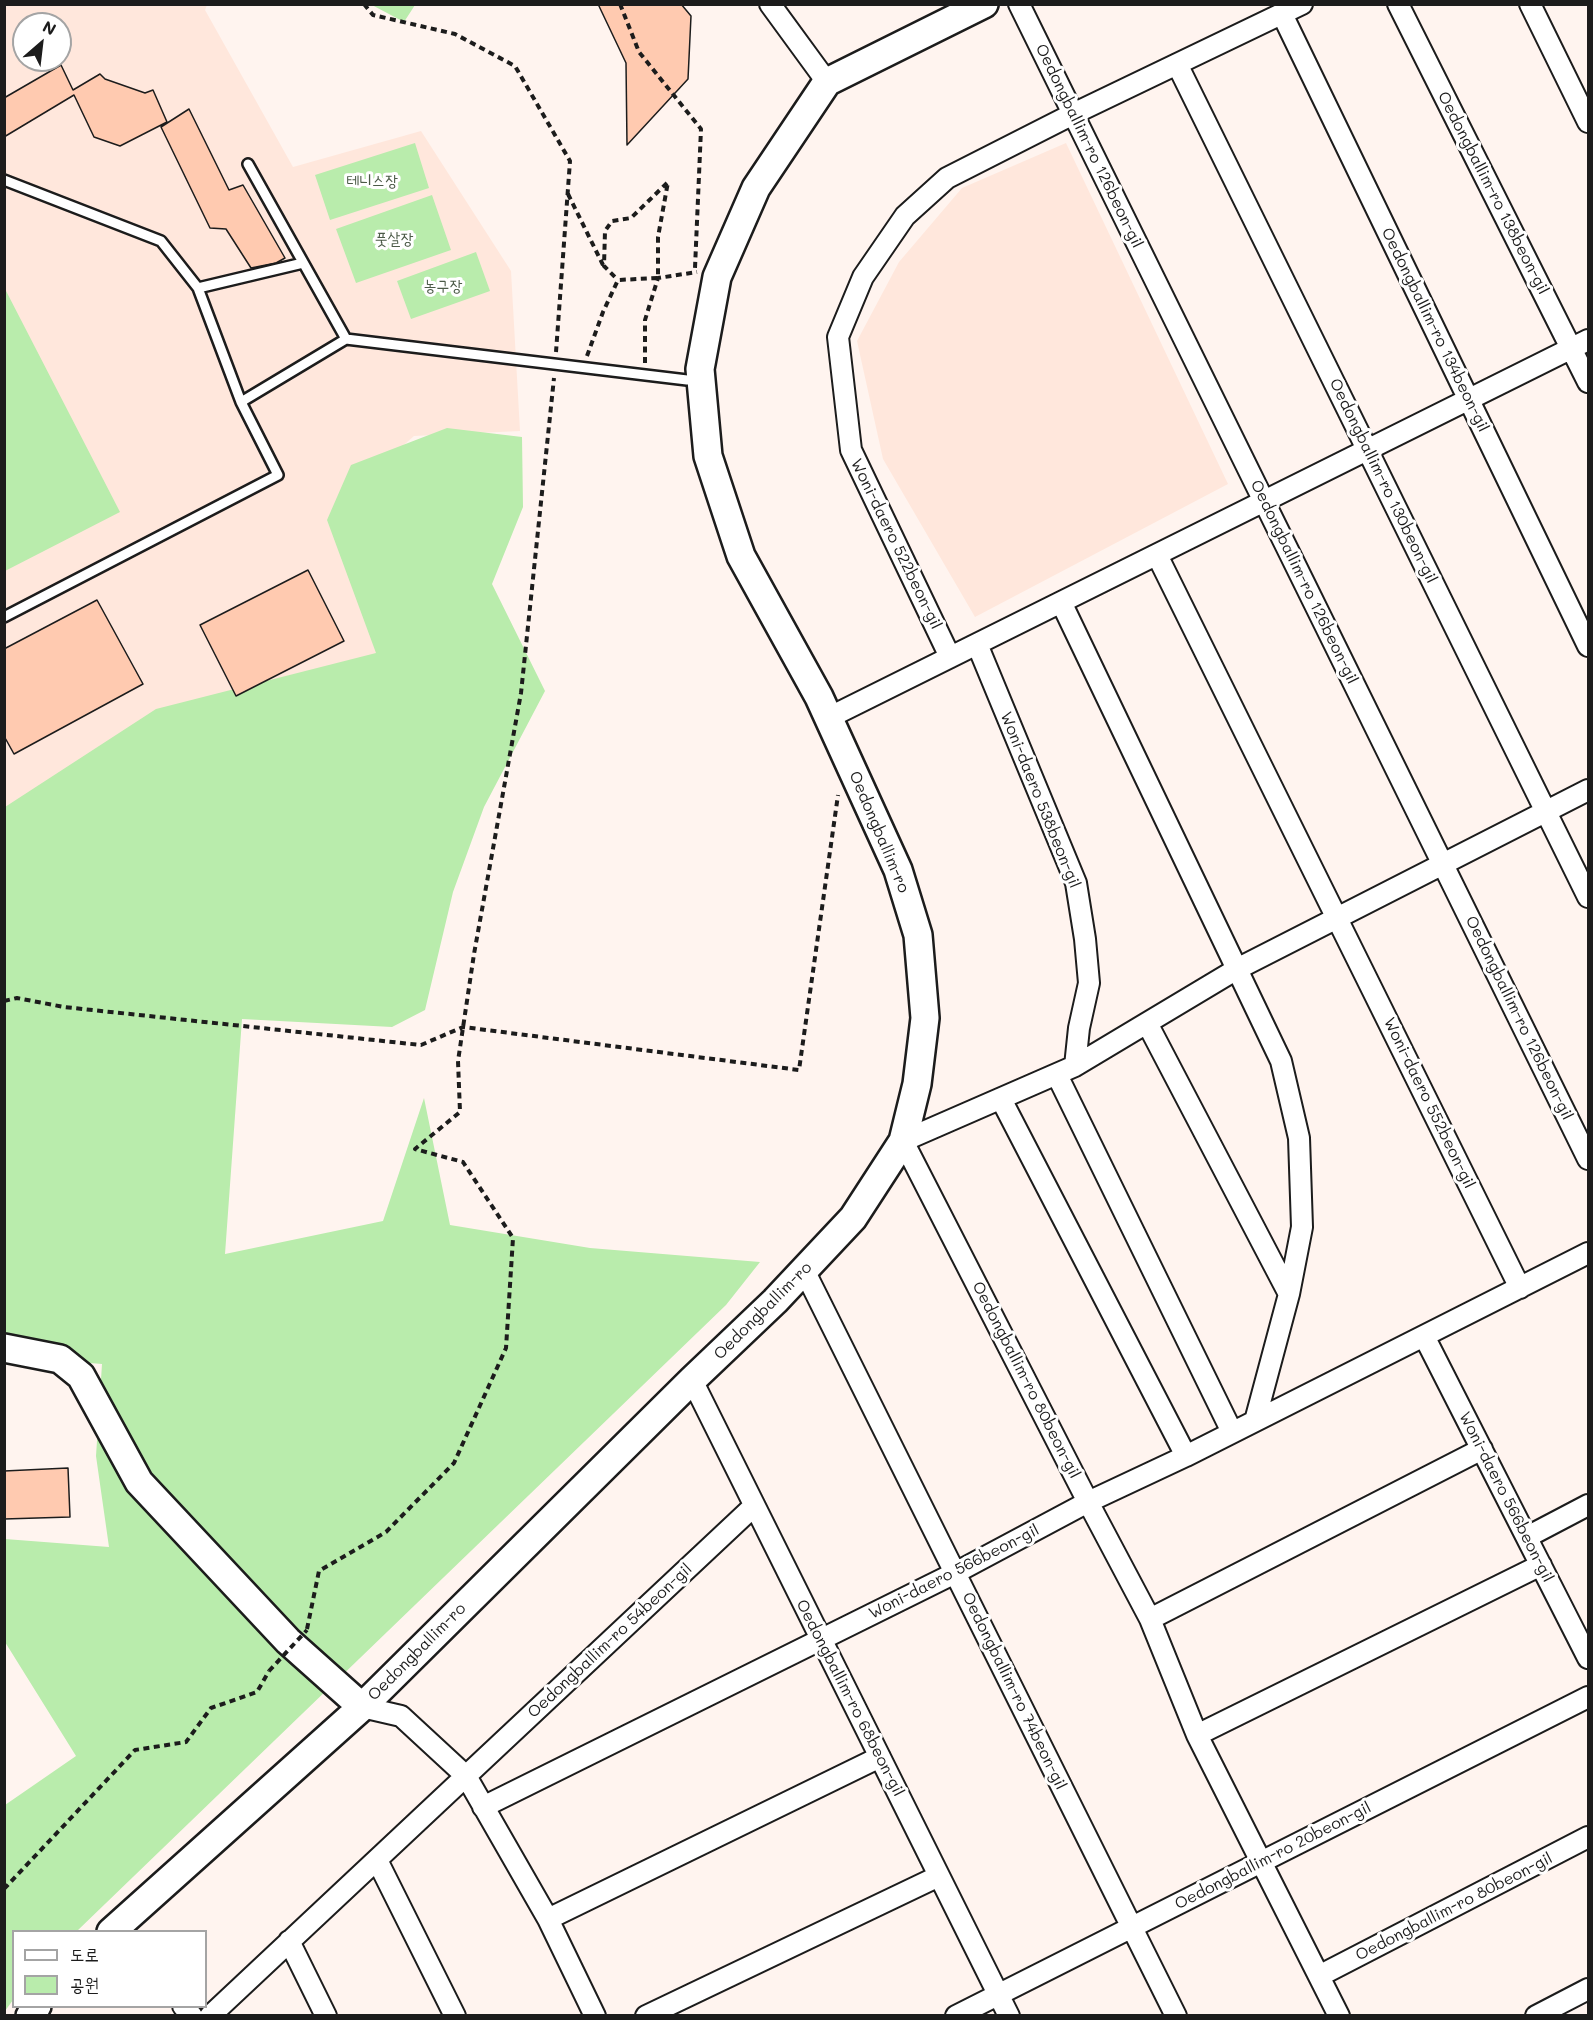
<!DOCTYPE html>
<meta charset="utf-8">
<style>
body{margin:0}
#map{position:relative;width:1593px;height:2020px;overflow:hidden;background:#fff4ef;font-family:Mali,"Poor Story",sans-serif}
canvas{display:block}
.frame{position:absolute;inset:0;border:6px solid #1c1c1c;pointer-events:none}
.legend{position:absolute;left:12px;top:1930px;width:195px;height:78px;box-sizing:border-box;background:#fff;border:2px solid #a4a4a4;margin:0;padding:8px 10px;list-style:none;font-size:18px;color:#1c1c1c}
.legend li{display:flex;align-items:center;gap:12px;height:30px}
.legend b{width:30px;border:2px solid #a4a4a4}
.north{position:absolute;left:12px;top:12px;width:60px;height:60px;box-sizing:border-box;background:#fff;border:2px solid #a4a4a4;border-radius:50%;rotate:28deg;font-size:16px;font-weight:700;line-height:24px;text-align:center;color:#1c1c1c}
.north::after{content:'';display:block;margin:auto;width:21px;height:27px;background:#1c1c1c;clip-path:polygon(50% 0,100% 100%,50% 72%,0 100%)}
</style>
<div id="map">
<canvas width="1593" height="2020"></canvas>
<div class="frame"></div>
<ul class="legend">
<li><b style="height:8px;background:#fff"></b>도로</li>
<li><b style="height:16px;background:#b9ecac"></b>공원</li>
</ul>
<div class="north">N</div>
</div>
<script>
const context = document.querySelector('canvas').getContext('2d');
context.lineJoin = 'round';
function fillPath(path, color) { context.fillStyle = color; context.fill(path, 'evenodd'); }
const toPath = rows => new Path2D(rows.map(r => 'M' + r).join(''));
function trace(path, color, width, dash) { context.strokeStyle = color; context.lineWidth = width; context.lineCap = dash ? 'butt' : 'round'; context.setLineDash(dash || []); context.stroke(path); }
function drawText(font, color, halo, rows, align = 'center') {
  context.font = font + ' Mali,"Poor Story",sans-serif'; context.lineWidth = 6; context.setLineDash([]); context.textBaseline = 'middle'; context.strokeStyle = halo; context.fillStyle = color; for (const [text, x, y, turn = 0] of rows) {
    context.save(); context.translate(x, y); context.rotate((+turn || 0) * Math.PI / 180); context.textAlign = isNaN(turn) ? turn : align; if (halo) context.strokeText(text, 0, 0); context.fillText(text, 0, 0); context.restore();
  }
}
const built = toPath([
 [5,5,207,5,205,10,293,167,421,131,511,271,520,431,414,436,346,496,393,669,5,821],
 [24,24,60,24,60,60,24,60],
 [1066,143,1228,484,975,617,883,459,857,341,899,262,962,188]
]);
const green = toPath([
 [372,5,415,5,404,22],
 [415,143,429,188,330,220,315,175],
 [432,195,451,250,356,283,336,229],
 [476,252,490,291,411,319,397,281],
 [4,287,120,512,5,571,4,571],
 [447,428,522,437,523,507,492,584,545,691,484,807,453,892,425,1010,392,1027,242,1019,225,1254,383,1221,424,1098,450,1225,590,1248,760,1262,726,1305,77,1931,14,1932,13,2000,5,2011,5,1805,76,1756,5,1642,5,1539,109,1547,96,1456,102,1364,5,1356,5,807,156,709,376,653,327,520,351,465]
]);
const building = toPath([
 [598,4,681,4,691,16,688,79,627,145,626,63,598,4],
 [61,65,73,90,100,74,105,79,145,93,153,90,167,122,120,146,94,137,74,95,4,137,4,98,61,65],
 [189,109,229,190,243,185,285,258,276,263,251,268,226,229,210,228,161,127,189,109],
 [308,570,344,641,236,696,200,625,308,570],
 [97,600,143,684,14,754,4,736,4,649,97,600],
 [68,1468,70,1517,4,1519,4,1471,68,1468]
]);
const path = toPath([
 [364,4,373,15,455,34,515,66,570,161,556,352],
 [620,4,639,52,701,129,695,268],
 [568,194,603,265],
 [587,356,603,312,618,280,658,278,658,237,668,182,631,218,612,221,605,231,604,266,618,280],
 [645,363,645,320,658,278,697,272],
 [4,1001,17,998,64,1007,421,1045,463,1027,799,1070,838,795],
 [307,1629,319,1571,386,1532,454,1463,506,1348,513,1238,463,1162,415,1149,460,1112,458,1061,474,954,521,693,554,378],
 [4,1889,135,1750,186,1742,211,1708,257,1692,269,1671]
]);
const lane = toPath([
 [248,164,346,339],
 [4,180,161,241,198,288,241,402,278,475,4,617],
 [198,288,303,263],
 [241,402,346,339,687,380]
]);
const street = toPath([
 [770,4,827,82],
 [1019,4,1588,1159],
 [1398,4,1588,382],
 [1530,4,1588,122],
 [1282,14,1588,646],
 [1177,64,1588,897],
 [1157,555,1520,1288],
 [1061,602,1281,1061,1299,1138,1302,1227,1289,1294,1255,1421],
 [977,644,1076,883,1085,939,1089,983,1079,1028,1075,1066],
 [950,657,851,450,838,337,863,277,905,216,947,178,1073,114,1302,4],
 [828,718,1588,340],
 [1147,1023,1289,1294],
 [1057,1075,1232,1432],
 [1001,1099,1186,1456],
 [804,1270,1176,2016],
 [1424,1336,1588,1658],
 [692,1380,1009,2016],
 [1527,1537,1588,1505],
 [1150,1619,1482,1449],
 [362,1707,401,1716,466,1776,548,1919,595,2016],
 [1197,1735,1541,1565],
 [483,1807,955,1573,1088,1502,1186,1456,1588,1253],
 [377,1860,455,2016],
 [548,1919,880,1757],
 [289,1941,326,2016],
 [1319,1976,1588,1837],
 [183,2006,192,2016],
 [210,2016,754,1506],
 [646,2016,939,1876],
 [956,2016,1588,1697],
 [1339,2016,1197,1735,1150,1619,1088,1502,903,1141,1075,1066,1237,969,1588,790],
 [1536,2016,1588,1989]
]);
const secondary = toPath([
 [4,1348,60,1359,81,1376,139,1482,288,1641,362,1707],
 [111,1932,362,1707,692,1380,775,1301,853,1218,903,1141,917,1084,925,1018,918,935,898,870,819,697,741,556,708,456,700,369,717,277,756,188,827,82,984,4],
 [30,2016,37,2006]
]);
const pathBridge = toPath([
 [269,1671,307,1630]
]);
const streetNames = [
 ["Oedongballim-ro 126beon-gil",1089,146,64],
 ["Oedongballim-ro 138beon-gil",1493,193,63],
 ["Oedongballim-ro 134beon-gil",1435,330,64],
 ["Oedongballim-ro 130beon-gil",1383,481,64],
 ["Woni-daero 522beon-gil",896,544,64],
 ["Oedongballim-ro 126beon-gil",1304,582,64],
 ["Woni-daero 538beon-gil",1040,800,68],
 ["Oedongballim-ro",879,832,67],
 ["Oedongballim-ro 126beon-gil",1519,1018,64],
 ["Woni-daero 552beon-gil",1429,1103,64],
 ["Oedongballim-ro",763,1311,-45],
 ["Oedongballim-ro 80beon-gil",1026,1380,63],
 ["Woni-daero 566beon-gil",1506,1497,63],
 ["Woni-daero 566beon-gil",954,1572,-27],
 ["Oedongballim-ro 54beon-gil",610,1641,-43],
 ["Oedongballim-ro",417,1652,-45],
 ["Oedongballim-ro 74beon-gil",1014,1691,64],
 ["Oedongballim-ro 68beon-gil",850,1698,63],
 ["Oedongballim-ro 20beon-gil",1273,1856,-27],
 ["Oedongballim-ro 80beon-gil",1454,1907,-27]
];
const parkNames = [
 ["테니스장",372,181],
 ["풋살장",394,239],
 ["농구장",443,286]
];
fillPath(built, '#ffe7dc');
fillPath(green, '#b9ecac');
fillPath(building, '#ffcab0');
trace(building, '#1c1c1c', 1.5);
trace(lane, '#1c1c1c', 14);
trace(street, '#1c1c1c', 24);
trace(secondary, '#1c1c1c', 32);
trace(path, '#1c1c1c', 4, [6, 4.5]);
trace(lane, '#fff', 9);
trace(street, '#fff', 20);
trace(secondary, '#fff', 27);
trace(pathBridge, '#1c1c1c', 4, [6, 4.5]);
drawText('16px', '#1c1c1c', '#fff', streetNames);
drawText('16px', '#4b5a47', '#fff', parkNames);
</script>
